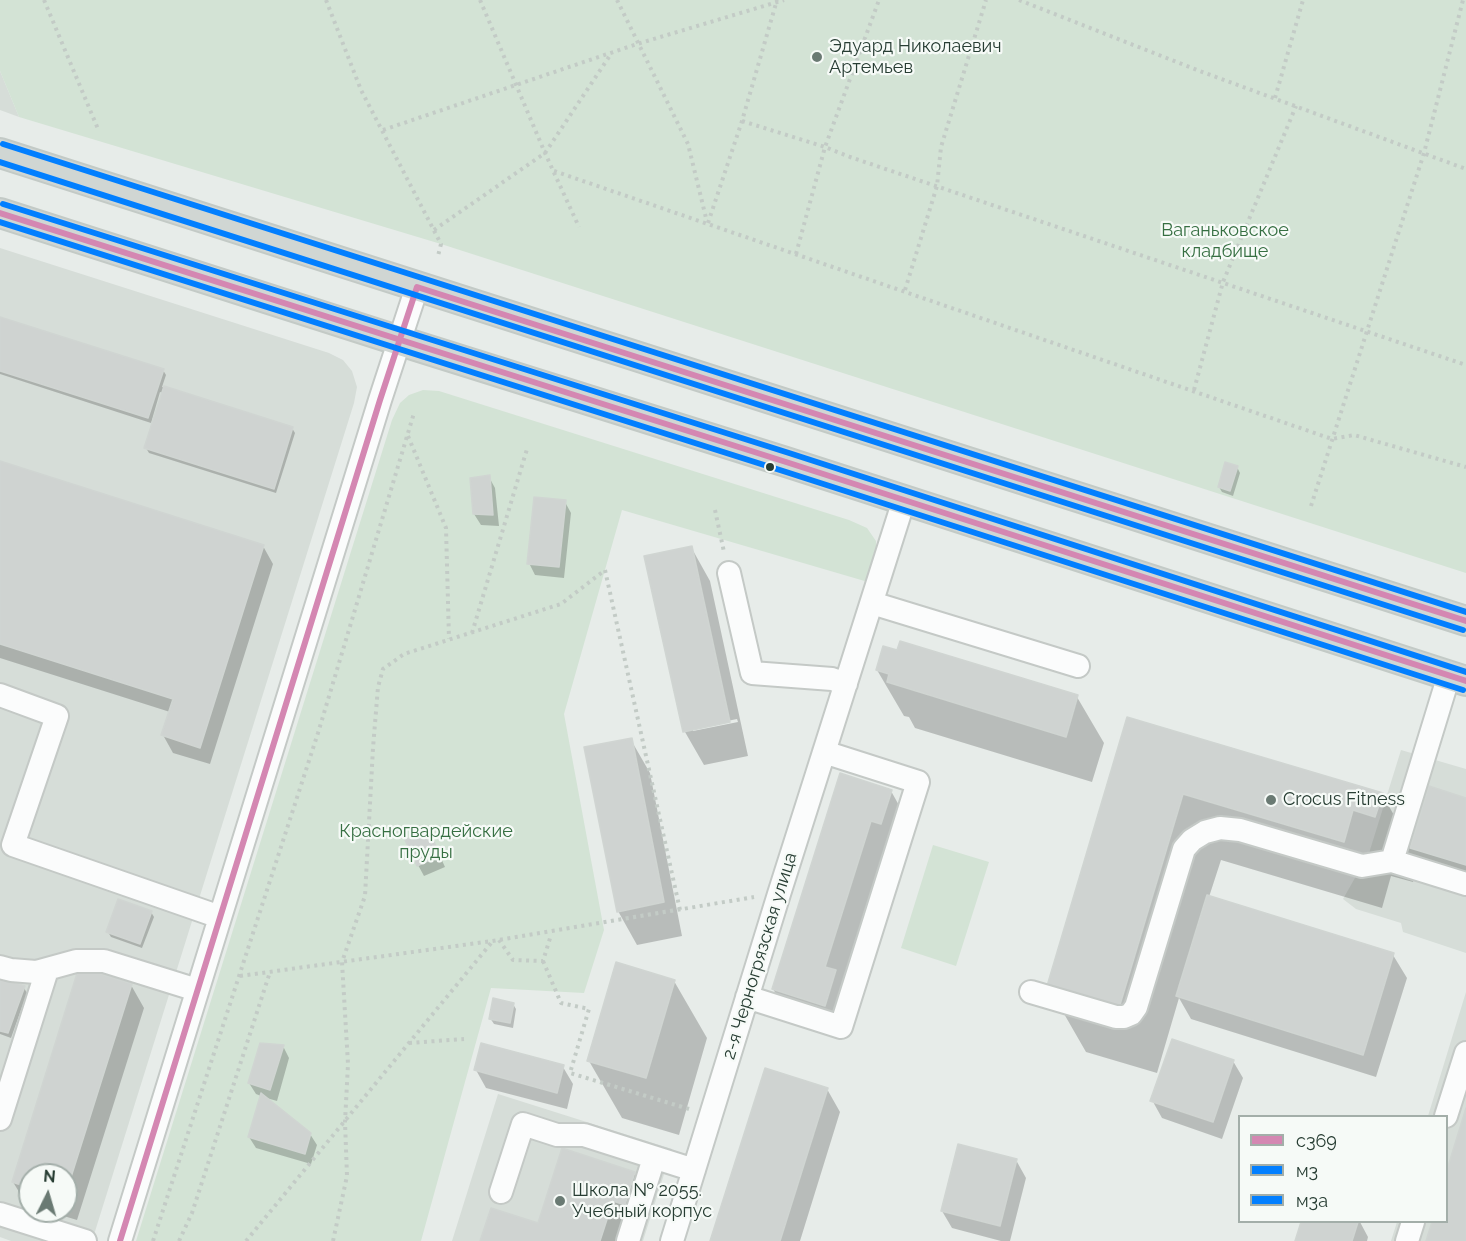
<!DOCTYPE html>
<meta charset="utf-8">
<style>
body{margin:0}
#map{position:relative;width:1466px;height:1241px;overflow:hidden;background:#e7ece9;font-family:Raleway,sans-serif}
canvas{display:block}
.legend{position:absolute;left:1238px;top:1115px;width:210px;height:108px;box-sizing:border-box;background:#f6faf7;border:2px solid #a3aea9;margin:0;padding:8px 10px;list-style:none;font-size:18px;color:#273d33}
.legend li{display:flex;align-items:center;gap:12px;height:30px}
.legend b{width:30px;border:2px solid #a3aea9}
.north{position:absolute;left:18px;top:1163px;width:60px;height:60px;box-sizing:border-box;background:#f6faf7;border:2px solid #a3aea9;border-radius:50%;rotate:5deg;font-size:16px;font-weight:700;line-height:24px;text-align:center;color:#273d33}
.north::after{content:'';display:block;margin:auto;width:21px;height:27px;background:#6a7a73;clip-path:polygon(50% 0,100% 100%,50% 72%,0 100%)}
</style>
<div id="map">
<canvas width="1466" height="1241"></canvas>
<ul class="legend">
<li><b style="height:8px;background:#d487b2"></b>с369</li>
<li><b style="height:8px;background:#027fff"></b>м3</li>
<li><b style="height:8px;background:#027fff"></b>м3а</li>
</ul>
<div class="north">N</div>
</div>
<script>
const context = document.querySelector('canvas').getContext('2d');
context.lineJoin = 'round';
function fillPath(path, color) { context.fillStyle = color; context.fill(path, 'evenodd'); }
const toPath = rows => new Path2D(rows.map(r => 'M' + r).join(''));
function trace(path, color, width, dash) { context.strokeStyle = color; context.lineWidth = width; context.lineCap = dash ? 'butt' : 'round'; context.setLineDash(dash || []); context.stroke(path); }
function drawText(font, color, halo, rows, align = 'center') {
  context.font = font + ' Raleway,sans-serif'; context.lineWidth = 4.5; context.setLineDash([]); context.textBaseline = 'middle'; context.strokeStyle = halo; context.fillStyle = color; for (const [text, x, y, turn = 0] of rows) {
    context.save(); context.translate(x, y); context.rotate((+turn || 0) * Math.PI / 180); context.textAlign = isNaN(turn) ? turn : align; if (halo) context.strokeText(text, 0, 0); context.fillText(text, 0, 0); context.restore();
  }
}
const built = toPath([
 [0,71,19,117,0,110],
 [0,248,329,353,343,360,352,371,357,387,354,403,92,1241,11,1241,0,1237],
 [30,1175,66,1175,66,1211,30,1211],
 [1401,750,1466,769,1466,953,1403,932,1401,923,1356,909,1343,899,1369,853],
 [1466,992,1466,1241,1391,1241,1397,1222,1446,1222,1446,1116,1428,1116],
 [498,1094,672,1149,643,1241,452,1241]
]);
const green = toPath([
 [0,0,1466,0,1466,573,441,244,19,117,0,71],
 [423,390,439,391,849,520,867,528,876,541,876,554,868,582,622,510,564,714,604,930,584,993,491,988,421,1241,136,1241,392,420,400,403,409,395],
 [933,845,989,862,956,966,901,948]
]);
const shadow = toPath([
 [0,318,163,370,166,375,162,387,292,428,295,433,276,493,149,453,146,448,163,393,160,392,151,423,0,374],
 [0,463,263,546,273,564,210,764,173,753,163,735,170,712,0,658],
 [1237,467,1240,473,1233,496,1222,492,1219,487],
 [489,477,495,488,499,526,481,525,474,514],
 [565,502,571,513,564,578,535,575,529,563],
 [691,547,710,581,748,756,704,765,685,732],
 [737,719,738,722,693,731,693,728],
 [877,670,1077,697,1104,743,1092,782,915,728,909,717,904,716],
 [1128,719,1382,794,1412,847,1466,799,1466,892,1419,861,1413,882,1391,876,1382,908,1221,860,1209,897,1393,955,1407,978,1376,1077,1191,1019,1179,998,1157,1073,1086,1052,1048,986],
 [631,740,650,773,682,936,637,945,618,911],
 [841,775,891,791,910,825,844,1039,793,1022,773,989],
 [434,843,445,867,424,876,418,865],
 [151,912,154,917,142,948,111,937,108,932],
 [0,979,24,988,27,993,11,1038,0,1034],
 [674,981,707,1038,679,1135,622,1118,589,1061],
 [131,985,144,1008,77,1220,47,1211,66,1211,66,1175,30,1175,30,1206,27,1205,13,1182],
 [513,1004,516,1009,513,1028,494,1024,490,1018],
 [283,1046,289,1058,277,1101,263,1097,310,1134,317,1145,311,1164,256,1148,249,1137,261,1096,256,1094,249,1083],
 [1233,1061,1243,1078,1222,1139,1162,1118,1152,1100],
 [563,1067,573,1084,567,1109,486,1088,476,1070],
 [827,1089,840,1112,800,1241,711,1241],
 [1016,1160,1026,1178,1010,1241,1001,1241,952,1228,942,1211],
 [634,1173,648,1196,620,1241,482,1241,539,1225],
 [1302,1222,1360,1222,1368,1237,1367,1241,1296,1241]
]);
const building = toPath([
 [0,317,164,369,148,418,0,371,0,317],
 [164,386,293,427,274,489,144,448,164,386],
 [0,461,264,545,200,748,161,735,173,699,0,644,0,461],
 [1225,462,1238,466,1230,491,1218,487,1225,462],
 [490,475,493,515,473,514,470,478,490,475],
 [534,497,566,500,559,567,527,564,534,497],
 [692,546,730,722,683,732,644,556,692,546],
 [900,641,1078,695,1066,737,887,682,889,674,876,670,883,646,897,650,900,641],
 [1127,717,1383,793,1375,817,1353,810,1344,842,1183,794,1119,1008,1047,986,1127,717],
 [632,738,664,902,617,912,584,747,632,738],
 [840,773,892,790,881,824,871,821,825,967,836,970,825,1006,772,989,840,773],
 [1429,786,1466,798,1466,865,1410,848,1429,786],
 [428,829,440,855,417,866,405,840,428,829],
 [1207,895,1394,953,1363,1055,1176,996,1207,895],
 [118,899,152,911,140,944,106,932,118,899],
 [616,962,675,980,646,1078,587,1061,616,962],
 [79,967,132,984,66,1193,66,1175,30,1175,30,1188,12,1182,79,967],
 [0,978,25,986,8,1033,0,1031,0,978],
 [493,998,514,1003,510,1023,489,1019,493,998],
 [1172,1039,1234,1060,1213,1122,1150,1101,1172,1039],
 [260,1043,284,1045,270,1090,248,1083,260,1043],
 [481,1043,564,1065,557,1093,474,1070,481,1043],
 [765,1068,828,1088,780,1241,710,1241,765,1068],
 [261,1093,311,1133,305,1154,248,1137,261,1093],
 [1466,1108,1466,1241,1426,1241,1432,1222,1446,1222,1446,1173,1466,1108],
 [958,1144,1017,1159,1000,1226,941,1211,958,1144],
 [562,1148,635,1172,625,1205,613,1201,600,1241,480,1241,491,1208,538,1223,562,1148],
 [1301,1222,1358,1222,1352,1241,1295,1241,1301,1222]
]);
const path = toPath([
 [44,0,98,129],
 [326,0,361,90,441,244,438,256],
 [480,0,545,153,579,227],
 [617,0,688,144,707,222],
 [1019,0,1197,70,1466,169],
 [1275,98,1303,0],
 [742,121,825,147,850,157,1466,365],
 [383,130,637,44,784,0],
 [554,171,1332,439,1354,435,1466,467],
 [708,223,742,121,777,0],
 [434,230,545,153,611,54],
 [796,254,825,147,879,0],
 [905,290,937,186,941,147,986,0],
 [1194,390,1223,282,1296,106],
 [408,436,446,528,449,639],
 [1311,506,1424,153,1463,0],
 [715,510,724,552],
 [472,633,527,449],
 [499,940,513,960,543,961,551,935],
 [543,961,561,1003,589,1009,570,1073,689,1109],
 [240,976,492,941,754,897],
 [409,1043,464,1039],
 [153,1241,318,733,414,413],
 [179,1241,192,1213,270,972],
 [246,1241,492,942],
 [333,1241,347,1176,345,1122,348,1064,342,962,365,896,373,748,378,687,383,669,404,654,561,604,605,570,680,910]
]);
const minor = toPath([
 [729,573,752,673,832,679,846,684],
 [872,603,1078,666],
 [0,695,57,716,13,845,220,917],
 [1392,861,1466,884],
 [0,967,11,970,36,972,76,961,104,961,197,990],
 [1031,992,1116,1017,1124,1017,1131,1014,1136,1007,1184,849,1192,840,1205,832,1220,828,1240,830,1362,866,1392,861,1449,675],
 [747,997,841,1027,918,782,824,752],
 [1446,1116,1466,1053],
 [0,1119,47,970],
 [501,1192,523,1124,557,1135,584,1135,694,1170],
 [0,1214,85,1241],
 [120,1241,380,400,417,287],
 [628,1241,654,1158],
 [672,1241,779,894,904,500],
 [1407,1241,1413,1222]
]);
const major = toPath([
 [0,153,1466,621],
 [0,213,400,341,786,462,1466,681]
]);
const bus1 = toPath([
 [0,213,786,462,1466,681],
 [120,1241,380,400,417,287,1466,621]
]);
const bus2 = toPath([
 [0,162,1463,630],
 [0,222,783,471,1463,690]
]);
const bus3 = toPath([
 [3,144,1466,612],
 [3,204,789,453,1466,672]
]);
const markers = [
 [817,57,6,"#6a7a73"],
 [770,467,5,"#273d33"],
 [1271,800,6,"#6a7a73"],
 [560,1201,6,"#6a7a73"]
];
const poiNames = [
 ["Эдуард Николаевич",829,47],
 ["Артемьев",829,68],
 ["Crocus Fitness",1283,800],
 ["Школа № 2055.",572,1191],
 ["Учебный корпус",572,1212]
];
const parkNames = [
 ["Ваганьковское",1225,231],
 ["кладбище",1225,252],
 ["Красногвардейские",426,832],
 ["пруды",426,853]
];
const streetNames = [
 ["2-я Черногрязская улица",760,956,-73]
];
fillPath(built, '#d6ddd8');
fillPath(green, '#d3e3d5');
fillPath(shadow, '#0003');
fillPath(building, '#cfd3d1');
trace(building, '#d0d5d2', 1.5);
trace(minor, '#c4c9c6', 26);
trace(major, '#c3cac6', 32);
trace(path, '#c3cbc6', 4, [3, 4.5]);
trace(minor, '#fbfcfc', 22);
trace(major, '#d0d6d3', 28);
trace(bus1, '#d487b2', 6);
trace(bus2, '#027fff', 6);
trace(bus3, '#027fff', 6);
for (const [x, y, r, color] of markers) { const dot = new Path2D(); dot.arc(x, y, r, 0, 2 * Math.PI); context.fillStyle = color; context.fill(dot); trace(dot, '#f6faf7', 2); }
drawText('18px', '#273d33', '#f6faf7', poiNames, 'left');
drawText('18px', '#366f42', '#f6faf7', parkNames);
drawText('18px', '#273d33', '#f6faf7', streetNames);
</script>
